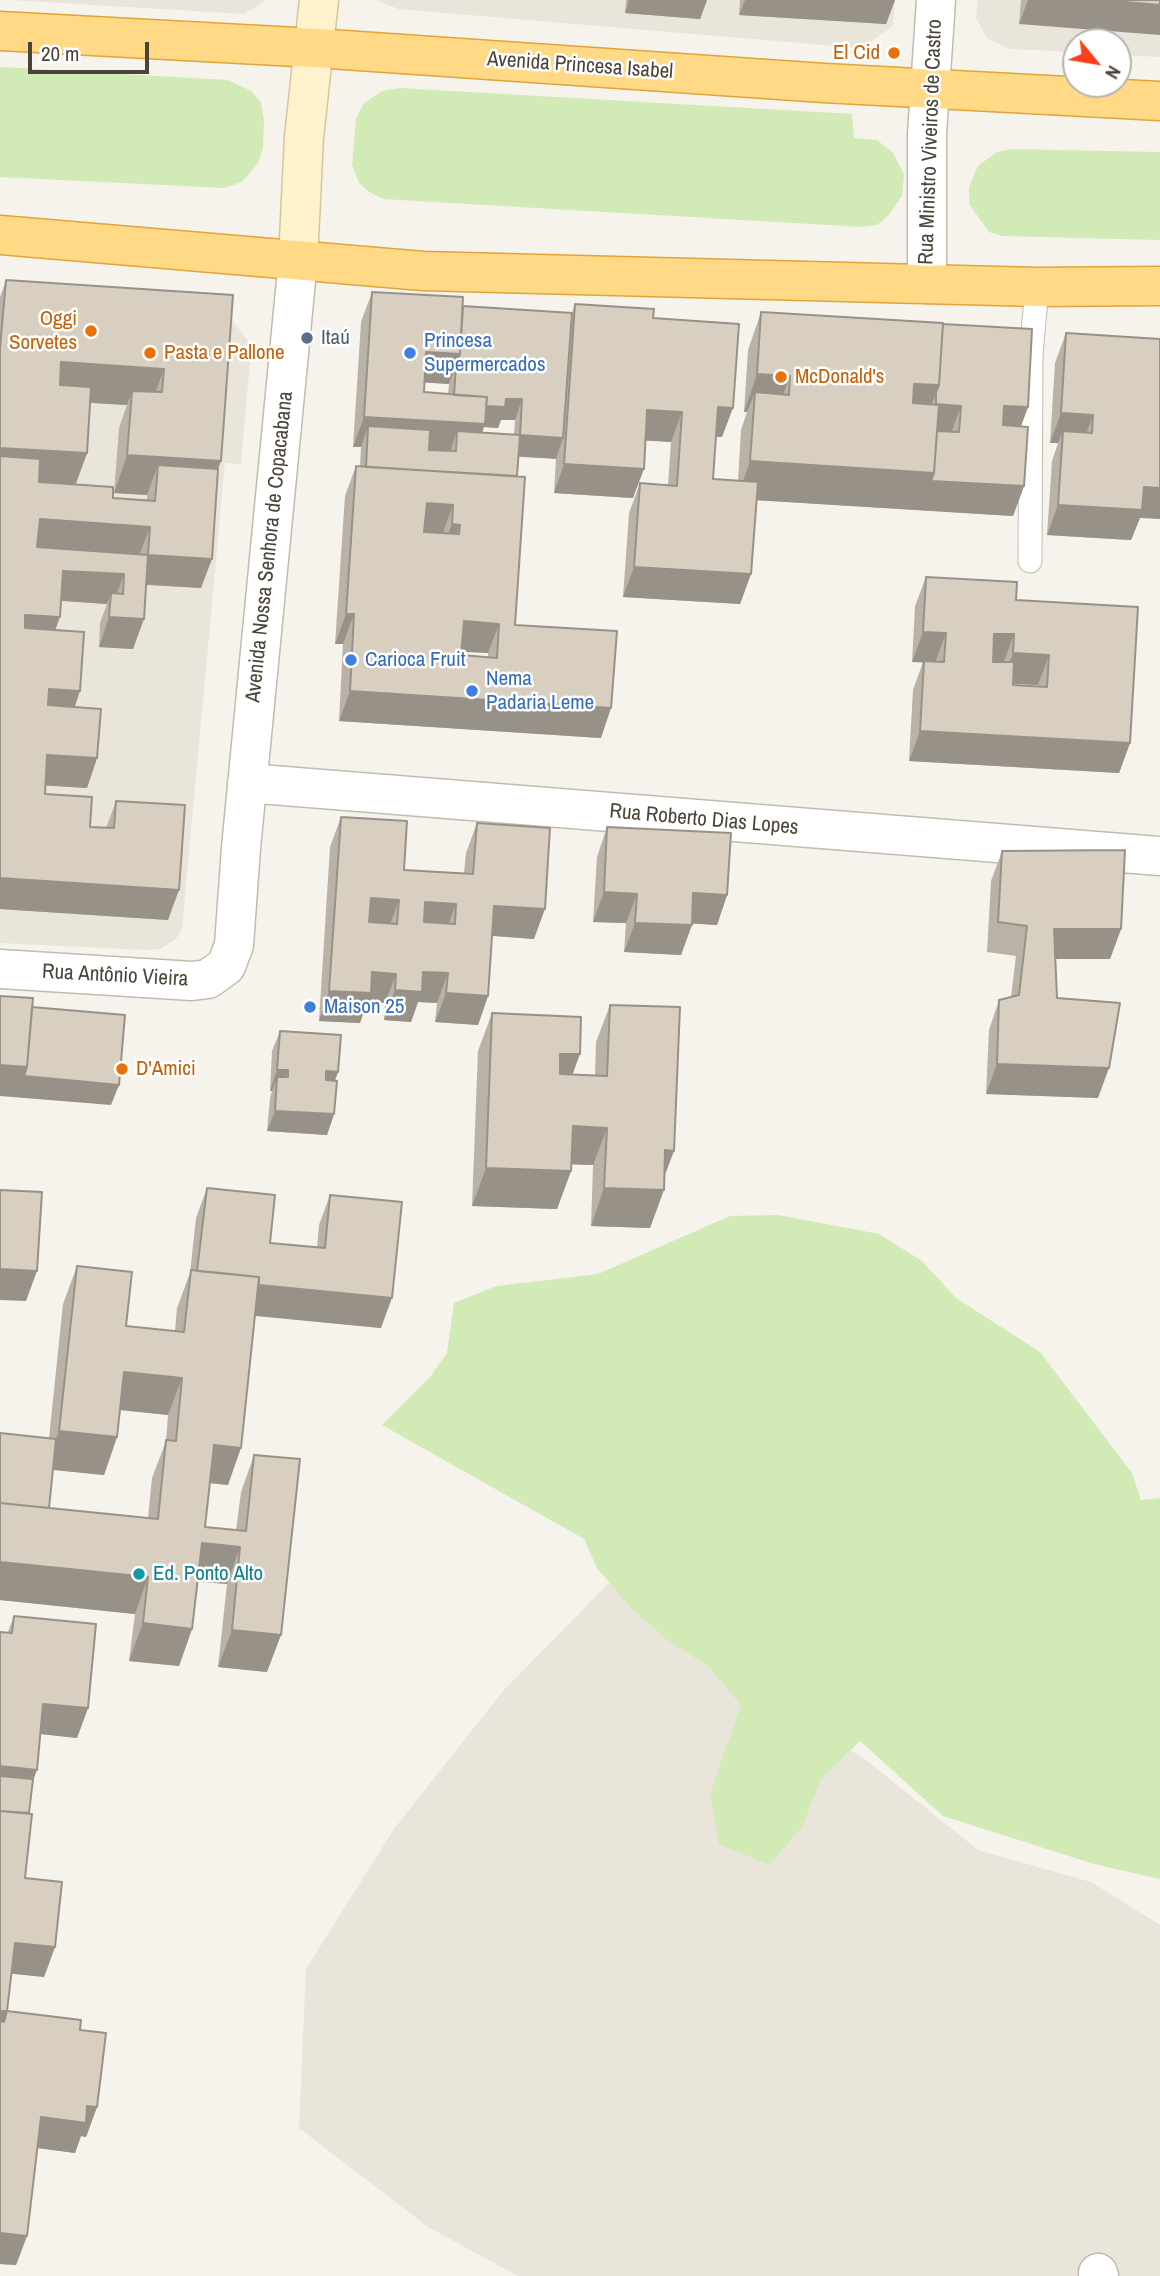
<!DOCTYPE html>
<meta charset="utf-8">
<style>
body{margin:0}
#map{position:relative;width:1160px;height:2276px;overflow:hidden;background:#f6f3ec;font-family:"Archivo Narrow",sans-serif}
canvas{display:block}
.north{position:absolute;left:1062px;top:28px;width:70px;height:70px;box-sizing:border-box;background:#fff;border:2px solid #b7b4b0;border-radius:50%;rotate:120deg;font-size:19px;font-weight:700;line-height:28px;text-align:center;color:#4b4439}
.north::after{content:'';display:block;margin:auto;width:24px;height:32px;background:#fc3f1d;clip-path:polygon(50% 0,100% 100%,50% 72%,0 100%)}
.scale{position:absolute;left:28px;top:42px;width:121px;height:32px;box-sizing:border-box;border:4px solid #4b4439;border-top:0;padding-left:9px;font-size:21px;line-height:24px;white-space:nowrap;color:#4b4439;-webkit-text-stroke:5px #fff;paint-order:stroke}
</style>
<div id="map">
<canvas width="1160" height="2276"></canvas>
<div class="north">N</div>
<div class="scale">20 m</div>
</div>
<script>
const context = document.querySelector('canvas').getContext('2d');
context.lineJoin = 'round';
function fillPath(path, color) { context.fillStyle = color; context.fill(path, 'evenodd'); }
const toPath = rows => new Path2D(rows.map(r => 'M' + r).join(''));
function trace(path, color, width, dash) { context.strokeStyle = color; context.lineWidth = width; context.lineCap = dash ? 'butt' : 'round'; context.setLineDash(dash || []); context.stroke(path); }
function drawText(font, color, halo, rows, align = 'center') {
  context.font = font + ' "Archivo Narrow",sans-serif'; context.lineWidth = 5; context.setLineDash([]); context.textBaseline = 'middle'; context.strokeStyle = halo; context.fillStyle = color; for (const [text, x, y, turn = 0] of rows) {
    context.save(); context.translate(x, y); context.rotate((+turn || 0) * Math.PI / 180); context.textAlign = isNaN(turn) ? turn : align; if (halo) context.strokeText(text, 0, 0); context.fillText(text, 0, 0); context.restore();
  }
}
const residential = toPath([
 [10,0,266,0,244,14],
 [376,0,895,0,893,26,869,43,859,48,398,9],
 [978,0,1160,0,1160,57,1118,55,1118,42,1076,42,1076,52,1010,49,987,38,976,18],
 [0,298,214,314,232,320,248,341,250,361,241,464,225,463,182,928,176,939,160,949,145,950,0,943],
 [609,1583,732,1676,866,1760,978,1850,1091,1882,1160,1925,1160,2276,518,2276,428,2227,299,2128,306,1969,394,1829,503,1691]
]);
const green = toPath([
 [0,67,228,80,251,91,261,102,264,121,263,148,258,163,242,182,224,188,0,177],
 [400,88,852,114,854,138,877,140,893,153,904,174,902,196,889,215,877,225,862,227,383,199,369,192,359,183,352,165,356,119,364,103,382,91],
 [1012,149,1160,152,1160,240,1002,236,989,232,969,204,969,187,978,166,997,152],
 [778,1215,879,1234,922,1261,956,1298,1040,1352,1132,1473,1141,1500,1160,1498,1160,1879,1094,1864,943,1816,860,1741,821,1779,802,1827,769,1865,719,1844,710,1794,741,1705,708,1666,667,1640,630,1607,597,1568,584,1539,382,1425,430,1377,447,1353,454,1303,497,1286,598,1274,730,1216]
]);
const service = toPath([
 [1030,561,1031,355,1037,287]
]);
const minor = toPath([
 [247,783,1160,856],
 [0,969,192,981,208,979,226,966,234,945,241,848,298,260],
 [1098,2273,1099,2276]
]);
const tertiary = toPath([
 [927,284,927,134,936,0]
]);
const secondary = toPath([
 [298,260,304,137,319,0]
]);
const trunk = toPath([
 [0,31,315,48,824,83,1160,101],
 [0,235,423,271,1037,287,1160,286]
]);
const wall = toPath([
 [626,0,707,0,700,19,625,13],
 [740,0,895,0,886,24,739,15],
 [1021,0,1160,0,1019,24],
 [6,280,233,295,218,469,201,588,146,585,133,649,99,647,100,623,107,604,61,601,55,630,75,707,97,758,87,788,45,785,45,794,90,827,106,828,116,801,168,920,0,909,0,297],
 [90,403,127,405,119,428,114,493,147,495,147,500,113,498,76,484,87,453],
 [372,292,463,306,572,313,575,304,653,318,722,437,716,437,713,479,738,481,741,430,747,412,744,412,748,350,761,312,1028,407,1021,426,1024,486,1013,516,756,500,751,574,740,604,623,597,629,513,640,483,668,485,671,442,645,440,633,498,554,493,556,458,519,457,517,476,515,625,601,738,339,721,343,644,335,644,345,496,356,466,360,467,361,447,353,447,361,322],
 [424,382,449,384,448,394,424,392],
 [501,420,515,420,514,435,482,433,484,427,498,428],
 [462,652,488,653,488,657,461,655],
 [1066,333,1140,518,1131,540,1047,535,1052,461,1058,443,1050,443,1055,363],
 [926,577,1016,600,1130,743,1119,773,909,761,913,690,923,662,912,662,915,606],
 [1013,684,1038,685,1038,686,1013,685],
 [341,817,404,870,464,873,466,853,477,823,534,939,492,936,488,996,478,1025,435,1022,437,1003,418,1002,411,1022,384,1020,385,1003,367,1002,360,1023,319,1021,330,847],
 [607,827,727,895,717,925,692,923,681,955,624,952,626,923,593,922,597,857],
 [1002,851,1121,929,1110,959,1055,959,1057,998,1098,1098,986,1094,989,1030,999,1000,1011,997,1016,956,987,952,991,881],
 [610,1005,664,1179,650,1228,591,1226,593,1165,571,1164,571,1171,557,1209,472,1206,478,1051,492,1013,572,1075,595,1075,596,1042],
 [280,1031,338,1072,335,1081,334,1114,327,1135,267,1131,270,1098,272,1091,270,1091,272,1051],
 [207,1188,270,1243,317,1248,319,1225,330,1195,381,1328,255,1316,228,1485,209,1483,205,1527,236,1530,241,1492,254,1455,267,1672,218,1667,227,1584,198,1581,192,1629,179,1666,129,1661,135,1614,0,1600,49,1438,63,1304,77,1266,126,1326,175,1331,177,1308,190,1273,196,1218],
 [120,1410,168,1415,166,1441,152,1478,148,1518,49,1508,53,1470,104,1475,117,1437],
 [14,1616,88,1708,77,1738,40,1734,29,1813,25,1878,55,1947,44,1977,11,1973,7,2011,80,2030,97,2107,86,2137,81,2136,75,2153,37,2148,27,2236,16,2265,0,2264,8,1632]
]);
const shadedWall = toPath([
 [629,0,707,0,700,19,625,13],
 [745,0,895,0,886,24,739,15],
 [1028,0,1101,0,1160,5,1160,35,1019,24],
 [426,352,460,354,449,384,416,382],
 [61,362,164,369,150,407,132,391,127,405,48,400],
 [757,374,790,376,776,414,755,392,747,412,744,412],
 [914,384,939,385,925,422,901,421],
 [506,399,522,399,515,420,501,420,498,428,484,427,475,454,457,431,450,452,367,447,368,426,361,447,353,447,364,417,453,403],
 [936,404,961,406,950,436,934,435],
 [1004,406,1028,407,1017,437,993,436],
 [718,407,733,408,722,437,708,437],
 [647,410,682,412,671,442,636,440],
 [1061,413,1093,415,1082,445,1063,431,1058,443,1050,443],
 [520,435,563,438,556,459,512,456],
 [0,448,87,453,73,491,0,487],
 [127,455,221,461,207,499,158,465,147,495,114,493],
 [750,461,934,473,1024,486,1013,516,737,499],
 [564,464,644,469,633,498,554,493],
 [1144,487,1160,488,1160,519,1140,518,1131,540,1047,535,1058,505],
 [427,503,453,505,442,535,416,533],
 [40,519,150,527,139,556,29,549],
 [452,524,460,525,450,554,441,554],
 [148,555,212,559,201,588,137,584],
 [634,567,751,574,740,604,623,597],
 [63,571,124,574,113,604,111,593,107,604,52,600],
 [346,614,354,614,343,644,335,644],
 [25,615,60,617,49,647,15,645],
 [109,617,144,619,133,649,99,647],
 [464,621,499,624,488,653,453,651],
 [923,632,946,633,935,663,912,662],
 [994,634,1014,634,1003,664,983,664],
 [1013,653,1049,655,1038,685,1002,683],
 [49,689,80,691,70,721,38,719],
 [350,691,611,708,601,738,339,721],
 [920,731,1130,743,1119,773,909,761],
 [47,755,97,758,87,788,37,785],
 [0,878,179,890,168,920,0,909],
 [604,892,637,894,626,923,593,922],
 [693,893,727,895,717,925,682,923],
 [371,898,399,900,388,930,360,928],
 [425,902,456,904,445,933,414,931],
 [494,906,545,909,534,939,483,935],
 [635,923,692,925,681,955,624,952],
 [1054,929,1121,929,1110,959,1043,959],
 [372,972,396,974,385,1003,367,1002,360,1023,319,1021,329,991],
 [423,972,448,973,437,1003,418,1002,411,1022,384,1020,395,990],
 [446,993,488,996,478,1025,435,1022],
 [560,1054,580,1054,566,1092,546,1091],
 [997,1064,1109,1068,1098,1098,986,1094],
 [0,1065,27,1067,119,1085,111,1105,0,1096],
 [277,1070,288,1070,280,1091,277,1077,272,1091,270,1091],
 [326,1071,338,1072,330,1093,319,1092],
 [275,1111,334,1114,327,1135,267,1131],
 [573,1126,607,1128,593,1165,559,1164],
 [665,1150,674,1151,660,1188],
 [486,1168,571,1171,557,1209,472,1206],
 [604,1188,664,1190,650,1228,591,1226],
 [0,1269,37,1271,26,1301,0,1300],
 [197,1279,392,1298,381,1328,187,1309],
 [124,1372,182,1378,168,1415,111,1409],
 [59,1431,117,1437,104,1475,45,1469],
 [214,1445,241,1448,228,1485,200,1482],
 [202,1543,240,1547,227,1584,188,1581],
 [0,1562,148,1577,135,1614,0,1600],
 [143,1623,192,1629,179,1666,129,1661],
 [232,1630,281,1635,267,1672,218,1667],
 [43,1704,88,1708,77,1738,32,1733],
 [0,1766,37,1770,26,1800,0,1797],
 [15,1943,55,1947,44,1977,4,1973],
 [0,2011,7,2011,0,2031],
 [87,2106,97,2107,86,2137,81,2136,75,2153,30,2147,41,2117],
 [0,2233,27,2236,16,2265,0,2264]
]);
const building = toPath([
 [1101,0,1160,0,1160,5,1101,0],
 [6,280,233,295,221,461,127,455,132,391,162,392,164,369,61,362,60,385,91,387,87,453,0,448,0,348,6,280],
 [372,292,463,297,460,354,426,352,424,392,487,397,485,424,364,417,372,292],
 [575,304,654,309,653,318,739,324,733,408,718,407,713,479,758,482,751,574,634,567,640,483,677,486,682,412,647,410,644,469,564,464,575,304],
 [463,306,572,313,563,438,520,435,522,399,506,399,505,407,486,406,487,397,454,395,456,365,460,354,463,306],
 [761,312,943,323,939,385,914,384,913,403,939,405,934,473,750,461,755,392,789,395,790,376,757,374,761,312],
 [943,324,1032,329,1028,407,1004,406,1003,425,1028,427,1024,486,931,481,934,473,937,431,959,432,961,406,936,404,936,392,939,385,943,324],
 [1066,333,1160,339,1160,488,1144,487,1142,510,1058,505,1063,431,1092,433,1093,415,1061,413,1066,333],
 [368,426,430,430,429,450,456,451,457,431,520,435,517,476,366,467,368,426],
 [0,456,40,459,39,482,113,487,113,498,155,501,158,465,218,469,212,559,148,555,150,527,40,519,37,547,148,555,144,619,109,617,111,593,123,594,124,574,63,571,60,617,25,615,25,628,84,632,80,691,49,689,48,705,101,709,97,758,47,755,45,794,92,797,90,827,114,828,116,801,185,805,179,890,0,878,0,456],
 [356,466,525,477,515,625,617,631,611,708,350,691,354,614,346,614,356,466],
 [427,503,453,505,452,524,460,525,459,534,424,532,427,503],
 [464,621,499,624,497,658,461,655,464,621],
 [926,577,1017,582,1016,600,1138,607,1130,743,920,731,924,661,944,662,946,633,923,632,926,577],
 [994,634,1014,634,1013,653,1049,655,1047,687,1013,685,1014,662,993,662,994,634],
 [341,817,407,821,404,870,473,874,477,823,550,828,545,909,494,906,488,996,446,993,448,973,423,972,422,992,395,990,396,974,372,972,371,993,329,991,341,817],
 [371,898,399,900,397,924,369,922,371,898],
 [425,902,456,904,455,924,424,922,425,902],
 [607,827,731,833,727,895,693,893,692,925,635,923,637,894,604,892,607,827],
 [1125,850,1121,929,1054,929,1057,998,1120,1003,1109,1068,997,1064,999,1000,1019,995,1027,926,998,922,1002,851,1125,850],
 [0,996,33,998,27,1067,0,1065,0,996],
 [610,1005,680,1007,674,1151,665,1150,664,1190,604,1188,607,1128,573,1126,571,1171,486,1168,492,1013,581,1017,580,1054,560,1054,560,1074,607,1076,610,1005],
 [32,1007,125,1015,119,1085,24,1076,27,1067,32,1007],
 [280,1031,341,1035,338,1072,326,1071,326,1080,337,1081,334,1114,275,1111,277,1077,288,1077,288,1070,277,1070,280,1031],
 [207,1188,275,1195,270,1243,325,1248,330,1195,402,1202,392,1298,259,1285,259,1277,197,1271,207,1188],
 [0,1190,42,1192,37,1271,0,1269,0,1190],
 [77,1266,132,1272,126,1326,184,1332,191,1270,259,1277,241,1448,214,1445,205,1527,246,1531,254,1455,300,1459,281,1635,232,1630,240,1547,202,1543,192,1629,143,1623,148,1577,0,1562,0,1503,158,1519,166,1440,176,1441,182,1378,124,1372,117,1437,59,1431,77,1266],
 [0,1433,56,1439,49,1508,0,1503,0,1433],
 [14,1616,96,1624,88,1708,43,1704,37,1770,0,1766,0,1632,12,1633,14,1616],
 [0,1776,33,1779,29,1813,0,1811,0,1776],
 [0,1811,32,1814,25,1878,62,1882,55,1947,15,1943,7,2011,0,2011,0,1811],
 [7,2011,81,2020,80,2030,106,2033,97,2107,87,2106,86,2123,41,2117,27,2236,0,2233,0,2021,4,2022,7,2011]
]);
const markers = [
 [894,53,7,"#e8710a"],
 [91,331,7,"#e8710a"],
 [307,338,7,"#5c6f8a"],
 [150,353,7,"#e8710a"],
 [410,353,7,"#3f7fe0"],
 [781,377,7,"#e8710a"],
 [351,660,7,"#3f7fe0"],
 [472,691,7,"#3f7fe0"],
 [310,1007,7,"#3f7fe0"],
 [122,1069,7,"#e8710a"],
 [139,1574,7,"#0f9aa8"]
];
const foodNames = [
 ["El Cid",880,53,"right"],
 ["Oggi",77,319,"right"],
 ["Sorvetes",77,343,"right"],
 ["Pasta e Pallone",164,353],
 ["McDonald's",795,377],
 ["D'Amici",136,1069]
];
const streetNames = [
 ["Avenida Princesa Isabel",580,66,4],
 ["Rua Ministro Viveiros de Castro",931,142,-88],
 ["Avenida Nossa Senhora de Copacabana",270,547,-84],
 ["Rua Roberto Dias Lopes",704,820,5],
 ["Rua Antônio Vieira",115,976,3]
];
const serviceNames = [
 ["Itaú",321,338]
];
const shopNames = [
 ["Princesa",424,341],
 ["Supermercados",424,365],
 ["Carioca Fruit",365,660],
 ["Nema",486,679],
 ["Padaria Leme",486,703],
 ["Maison 25",324,1007]
];
const cultureNames = [
 ["Ed. Ponto Alto",153,1574]
];
fillPath(residential, '#eae5da');
fillPath(green, '#d2eab5');
trace(service, '#c2bbae', 25);
trace(minor, '#c2bbae', 41);
trace(tertiary, '#c2bbae', 41);
trace(secondary, '#d6c79b', 41);
trace(trunk, '#e0a43c', 41);
trace(service, '#fff', 23);
trace(minor, '#fff', 38);
trace(tertiary, '#fff', 38);
trace(secondary, '#fff3cd', 38);
trace(trunk, '#ffd985', 38);
fillPath(wall, '#bab2a6');
fillPath(shadedWall, '#979187');
fillPath(building, '#d8cfc1');
trace(building, '#979187', 2);
for (const [x, y, r, color] of markers) { const dot = new Path2D(); dot.arc(x, y, r, 0, 2 * Math.PI); context.fillStyle = color; context.fill(dot); trace(dot, '#fff', 2.5); }
drawText('21px', '#c56008', '#fff', foodNames, 'left');
drawText('21px', '#4b4439', '#fff', streetNames);
drawText('21px', '#4e5e75', '#fff', serviceNames, 'left');
drawText('21px', '#366cbe', '#fff', shopNames, 'left');
drawText('21px', '#0d838f', '#fff', cultureNames, 'left');
</script>
